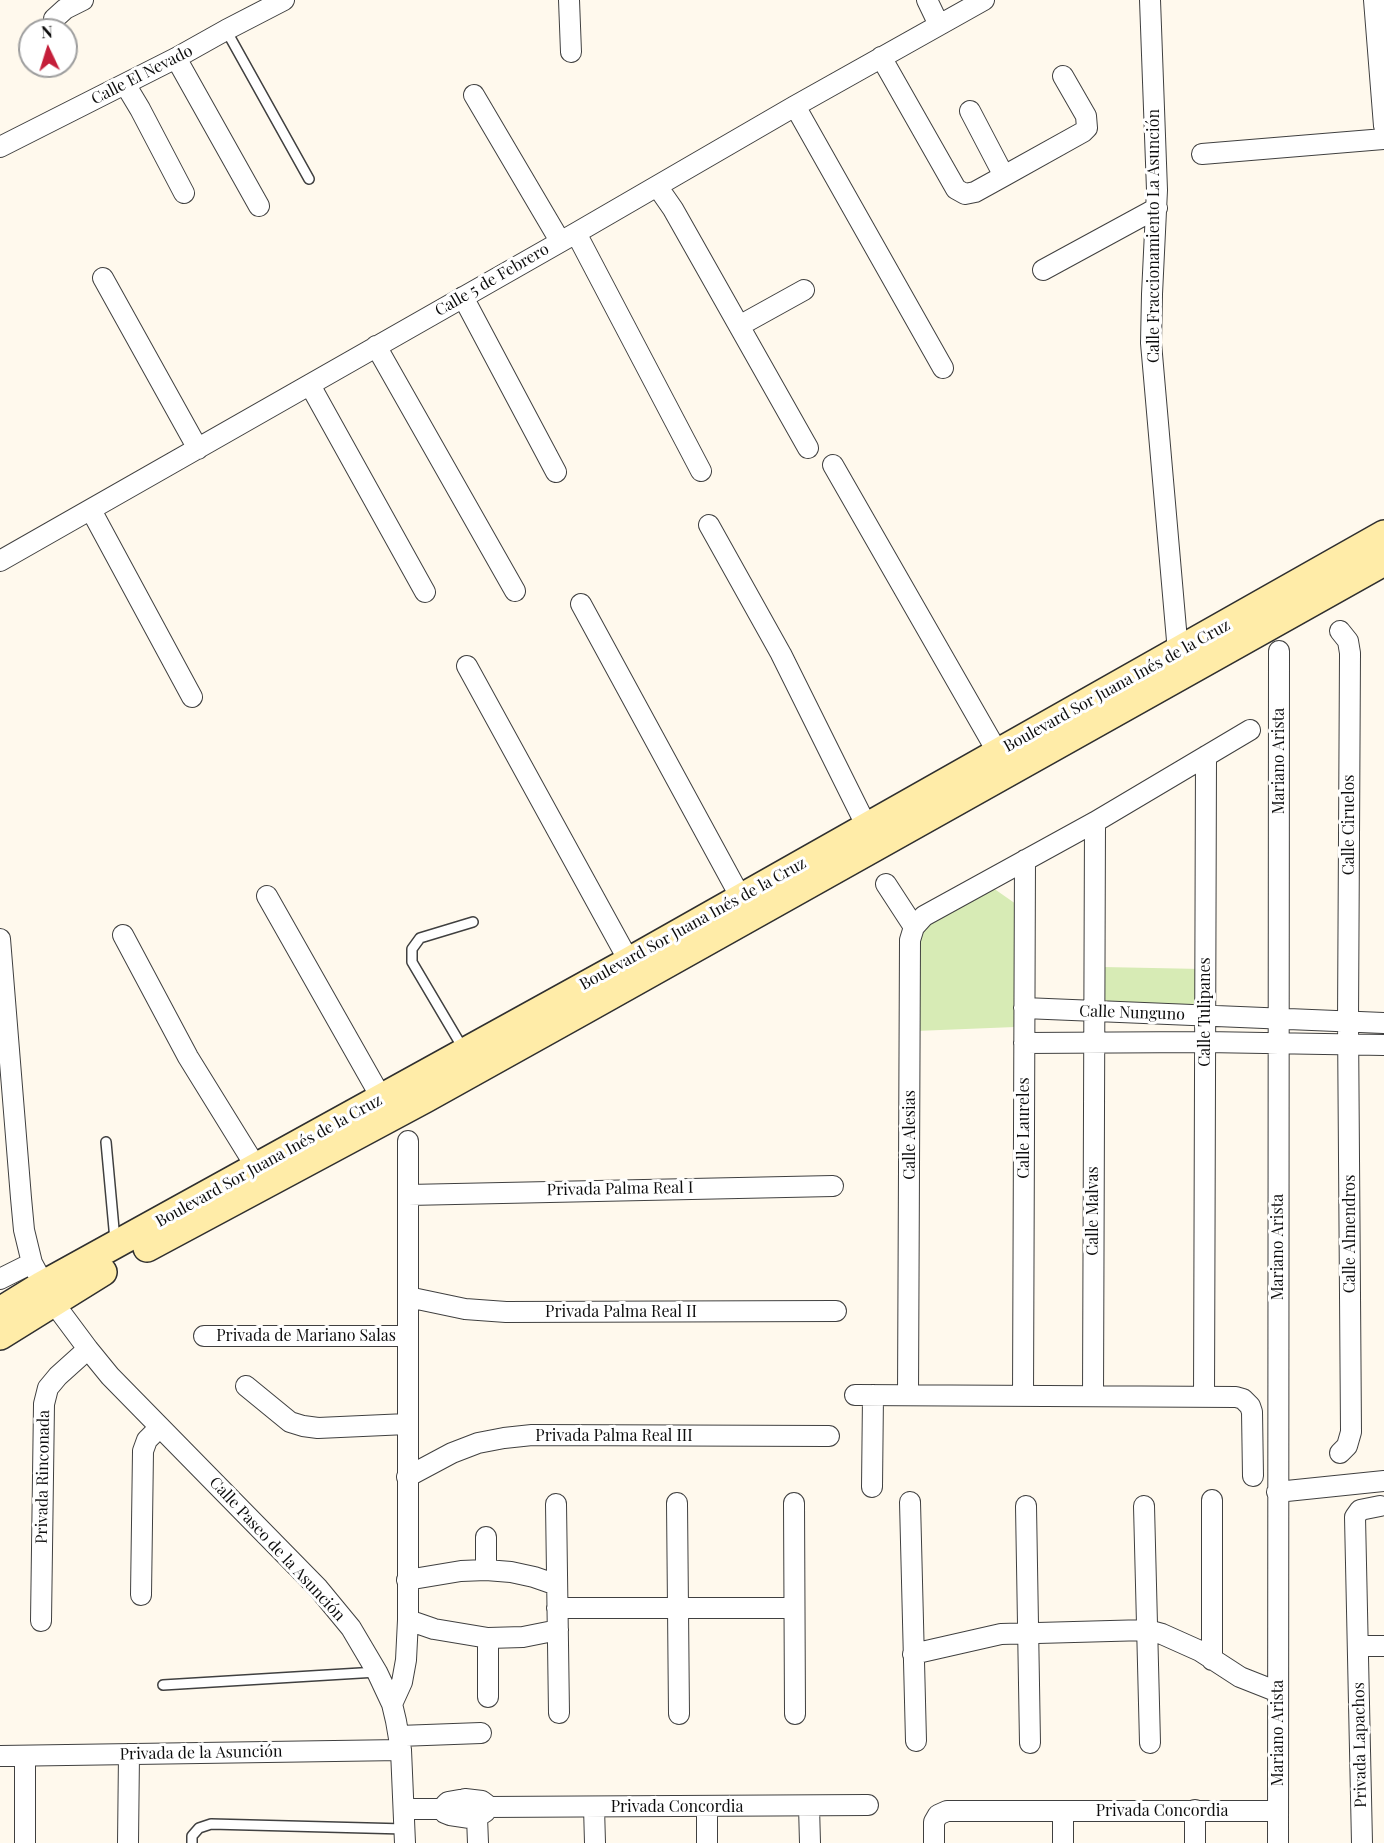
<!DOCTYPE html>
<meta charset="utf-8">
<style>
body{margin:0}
#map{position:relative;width:1384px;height:1843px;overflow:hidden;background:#fff9ed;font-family:"Playfair Display",serif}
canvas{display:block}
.north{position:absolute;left:18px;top:18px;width:60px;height:60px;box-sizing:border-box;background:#fff;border:2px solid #9e9e9e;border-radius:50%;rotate:356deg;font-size:16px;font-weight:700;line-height:24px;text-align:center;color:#0d0d0d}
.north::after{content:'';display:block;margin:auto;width:21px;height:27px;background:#c41e39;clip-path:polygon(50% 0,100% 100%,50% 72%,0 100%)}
</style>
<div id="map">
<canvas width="1384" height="1843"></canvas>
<div class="north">N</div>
</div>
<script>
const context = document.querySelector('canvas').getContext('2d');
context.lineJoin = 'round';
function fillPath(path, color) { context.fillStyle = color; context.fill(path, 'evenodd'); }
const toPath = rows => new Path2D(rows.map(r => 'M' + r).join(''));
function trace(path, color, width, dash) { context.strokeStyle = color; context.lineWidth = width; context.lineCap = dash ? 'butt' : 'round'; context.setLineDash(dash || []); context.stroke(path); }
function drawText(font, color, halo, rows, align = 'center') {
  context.font = font + ' "Playfair Display",serif'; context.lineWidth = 6; context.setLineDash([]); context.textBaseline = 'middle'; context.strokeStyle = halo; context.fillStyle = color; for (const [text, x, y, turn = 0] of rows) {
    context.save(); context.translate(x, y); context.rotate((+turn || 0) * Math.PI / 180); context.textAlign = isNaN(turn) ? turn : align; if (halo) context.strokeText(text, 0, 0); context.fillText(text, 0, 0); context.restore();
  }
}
const green = toPath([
 [993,888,1016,904,1015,1027,916,1031,916,932],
 [1103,967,1202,969,1201,1011,1102,1009]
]);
const lane = toPath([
 [226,30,309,179],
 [464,1050,412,962,412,949,420,938,473,922],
 [106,1142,115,1240],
 [163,1685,377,1672],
 [192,1843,192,1836,199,1828,211,1824,405,1829]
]);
const street = toPath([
 [569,0,571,52],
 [927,0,939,25],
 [1150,0,1157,190,1152,294,1151,343,1178,652],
 [1374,0,1384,126],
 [54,19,65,9,83,0],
 [881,57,956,189,965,194,975,192,1004,176,1083,132,1087,128,1086,116,1063,76],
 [176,58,259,206],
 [125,84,140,109,184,193],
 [474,95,560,241],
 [795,106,943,368],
 [970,111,1004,176],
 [0,147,176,58,226,30,284,0],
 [1202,154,1384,139],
 [657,186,673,209,808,448],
 [576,233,701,471],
 [1043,270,1157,208],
 [103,278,198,449],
 [463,297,556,472],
 [739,326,804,290],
 [376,346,515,591],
 [310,385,425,592],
 [833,465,998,753],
 [91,510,192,697],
 [709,525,781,654,866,825],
 [0,561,576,233,795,106,984,0],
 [581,604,741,898],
 [1340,631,1348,641,1350,653,1348,1021,1351,1432,1347,1446,1340,1453],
 [467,666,629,961],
 [886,884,914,927,910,940,908,1395],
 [267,896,382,1099],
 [914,927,924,916,1095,822,1250,730],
 [123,935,188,1057,256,1167],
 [0,939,21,1198,24,1230,32,1263,53,1302,88,1349,110,1376,318,1588,351,1628,377,1672,392,1704,396,1721,401,1750,405,1843],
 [1024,1008,1384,1023],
 [1024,1043,1205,1042,1384,1045],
 [408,1195,833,1186],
 [0,1279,32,1263],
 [408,1297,465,1309,506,1312,836,1311],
 [204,1336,408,1336],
 [246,1386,290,1422,303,1426,318,1428,407,1424],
 [855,1395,1236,1397,1243,1399,1250,1406,1252,1412,1253,1476],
 [1023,1396,1025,860],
 [1093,1396,1095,822],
 [1204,1397,1206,756],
 [407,1477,452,1453,478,1443,504,1438,532,1435,829,1436],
 [872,1487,873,1395],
 [1277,1492,1384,1481],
 [910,1502,916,1741],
 [677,1503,679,1714],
 [794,1503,795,1714],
 [556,1504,559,1713],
 [1026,1506,1030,1743],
 [1144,1506,1150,1743],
 [486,1537,486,1570],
 [407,1580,461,1571,486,1570,511,1572,534,1577,557,1585],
 [141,1595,143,1451,147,1440,160,1427],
 [557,1608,794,1608],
 [408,1620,434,1629,488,1638,523,1637,558,1630],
 [41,1621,44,1404,48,1388,58,1376,88,1349],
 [488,1638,488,1697],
 [1358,1646,1384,1646],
 [913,1654,1001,1634,1147,1630,1162,1634,1200,1651,1240,1677,1278,1692],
 [1212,1660,1212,1500],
 [392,1704,402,1682,406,1660,408,1620,408,1141],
 [399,1736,481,1733],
 [0,1756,401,1750],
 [465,1799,482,1801,486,1804,485,1812,477,1817,470,1818,450,1815,445,1813,445,1805,448,1802,465,1799],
 [809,1806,810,1843],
 [486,1807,868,1805],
 [594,1807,595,1843],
 [404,1809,444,1809],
 [1195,1810,1195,1843],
 [477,1817,478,1843],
 [25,1843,25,1756],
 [128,1843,129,1754],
 [707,1843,707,1806],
 [934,1843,934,1822,938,1815,947,1811,1278,1811],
 [1063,1843,1063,1812],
 [1278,1843,1279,651],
 [1362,1843,1355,1517,1360,1510,1380,1506]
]);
const secondary = toPath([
 [147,1248,425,1099,585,1010,1384,562],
 [0,1311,42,1285,629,961,1384,534],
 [0,1336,103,1272]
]);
const streetNames = [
 ["Calle El Nevado",142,75,-27],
 ["Calle Fraccionamiento La Asunción",1154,236,-90],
 ["Calle 5 de Febrero",492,280,-30],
 ["Boulevard Sor Juana Inés de la Cruz",1117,686,-29],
 ["Mariano Arista",1279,761,-90],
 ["Calle Ciruelos",1349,825,-90],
 ["Boulevard Sor Juana Inés de la Cruz",693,924,-29],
 ["Calle Tulipanes",1205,1012,-90],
 ["Calle Nunguno",1132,1013,2],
 ["Calle Laureles",1024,1128,-90],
 ["Calle Alesias",910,1135,-90],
 ["Boulevard Sor Juana Inés de la Cruz",269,1161,-29],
 ["Privada Palma Real I",620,1189,-1],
 ["Calle Malvas",1093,1211,-90],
 ["Calle Almendros",1350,1234,-90],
 ["Mariano Arista",1278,1247,-90],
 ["Privada Palma Real II",621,1312],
 ["Privada de Mariano Salas",306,1336],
 ["Privada Palma Real III",614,1436],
 ["Privada Rinconada",43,1477,-89],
 ["Calle Paseo de la Asunción",277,1549,47],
 ["Mariano Arista",1278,1733,-90],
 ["Privada Lapachos",1360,1745,-91],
 ["Privada de la Asunción",201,1753,-1],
 ["Privada Concordia",677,1807],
 ["Privada Concordia",1162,1811]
];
fillPath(green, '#d7ebb5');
trace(lane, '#404040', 12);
trace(street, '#404040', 22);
trace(secondary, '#2f2f2f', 30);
trace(lane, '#fff', 9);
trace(street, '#fff', 20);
trace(secondary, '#ffeca8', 27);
drawText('16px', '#0d0d0d', '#fff', streetNames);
</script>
